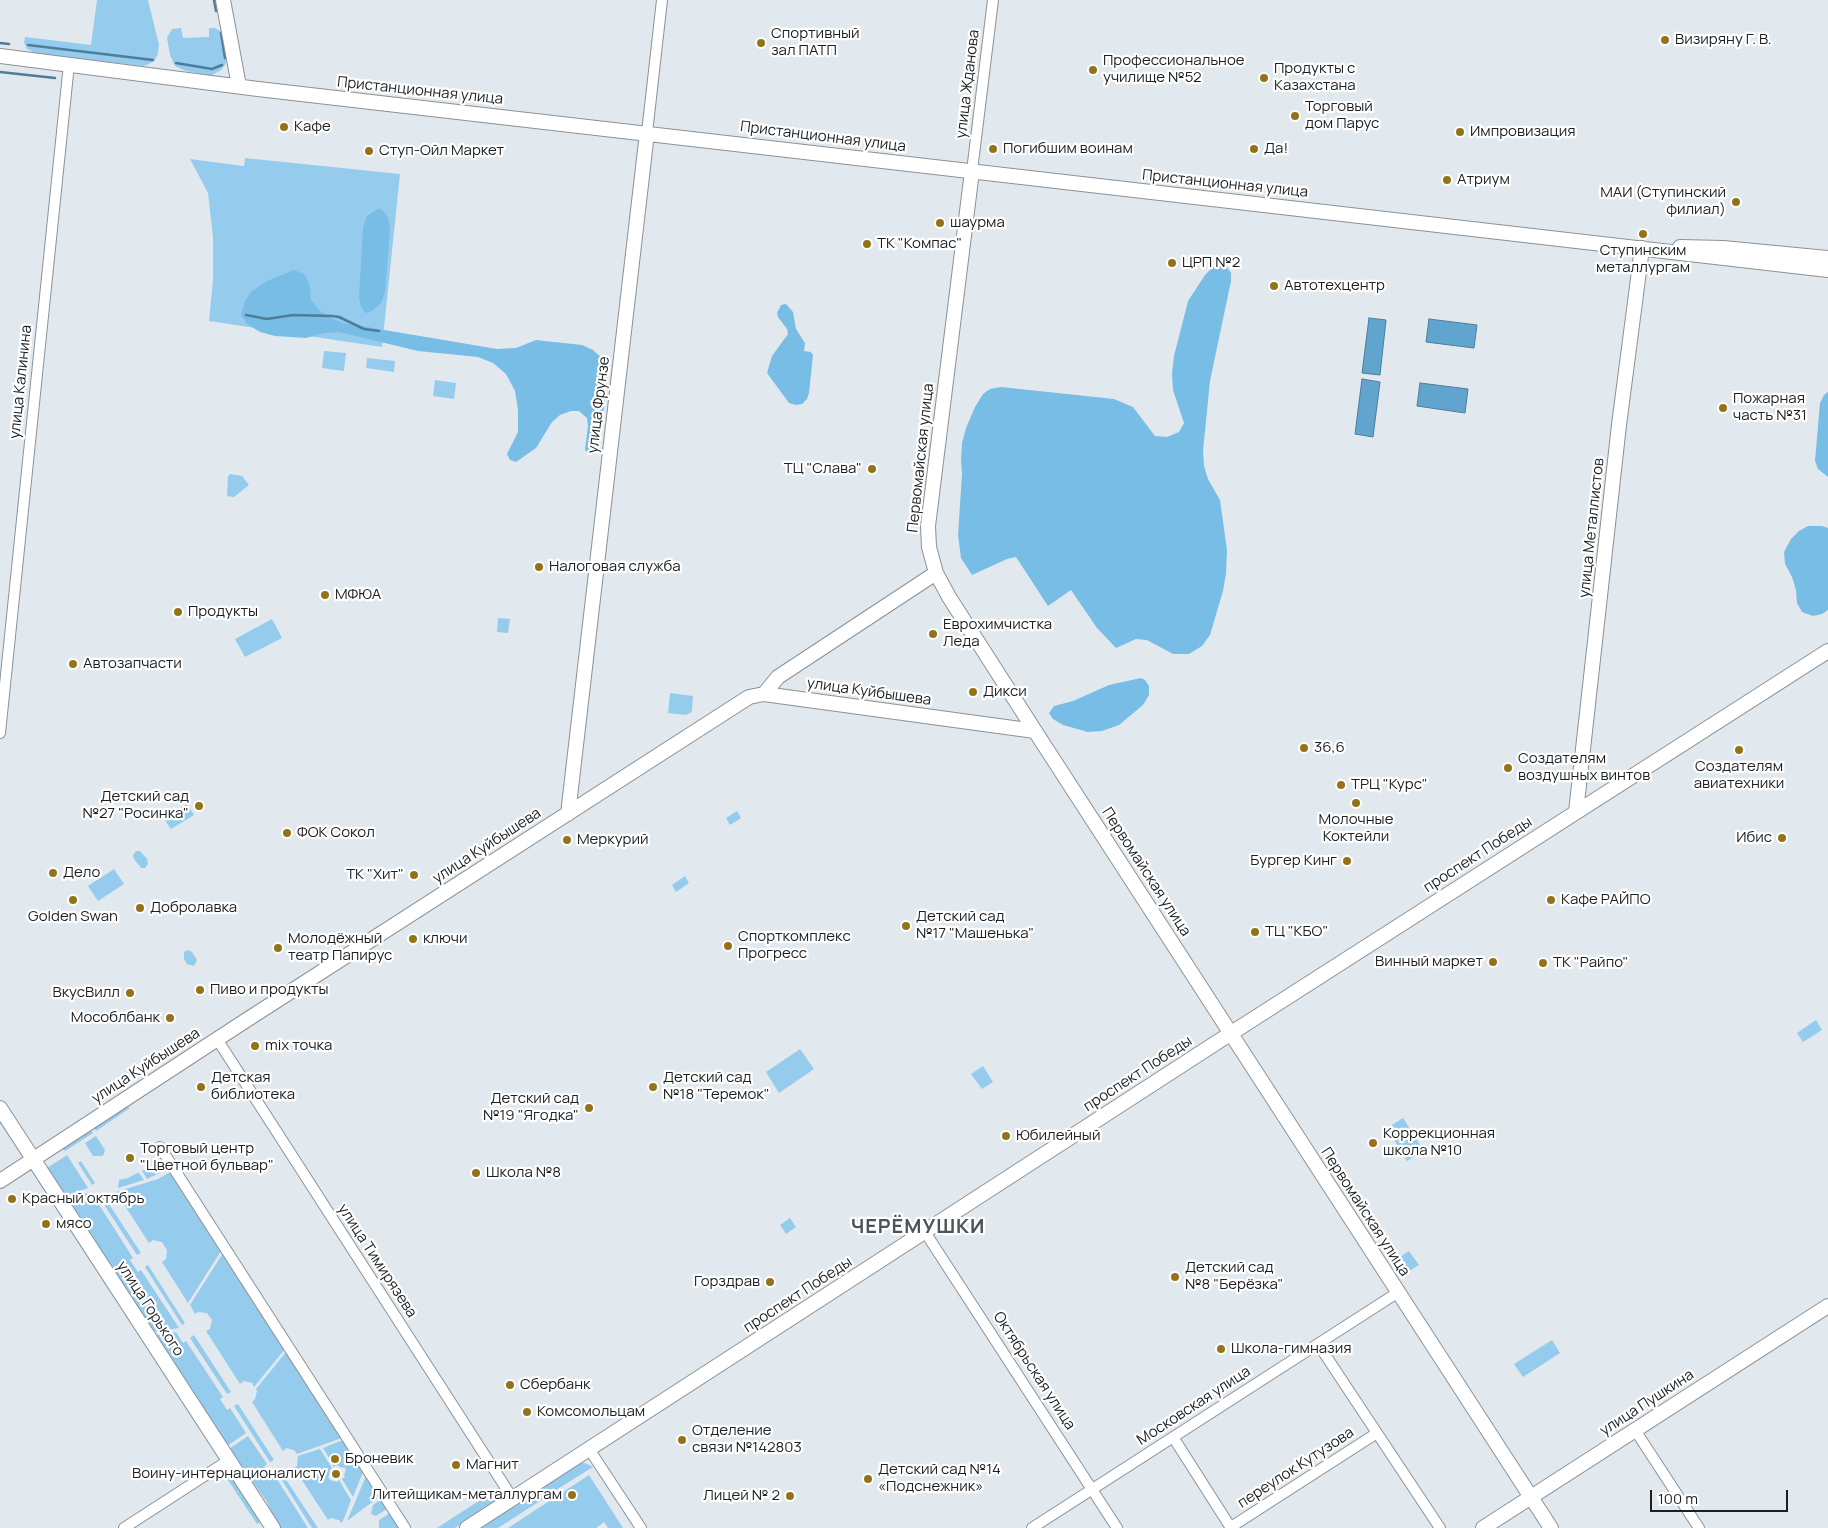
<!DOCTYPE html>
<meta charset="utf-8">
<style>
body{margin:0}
#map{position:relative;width:1828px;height:1528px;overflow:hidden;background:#e2e9ee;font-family:Manrope,sans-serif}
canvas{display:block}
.scale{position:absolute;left:1650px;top:1490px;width:138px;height:22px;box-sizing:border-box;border:2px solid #1d1f21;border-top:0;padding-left:6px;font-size:15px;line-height:18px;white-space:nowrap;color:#1d1f21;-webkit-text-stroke:4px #fff;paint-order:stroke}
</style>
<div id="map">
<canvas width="1828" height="1528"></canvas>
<div class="scale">100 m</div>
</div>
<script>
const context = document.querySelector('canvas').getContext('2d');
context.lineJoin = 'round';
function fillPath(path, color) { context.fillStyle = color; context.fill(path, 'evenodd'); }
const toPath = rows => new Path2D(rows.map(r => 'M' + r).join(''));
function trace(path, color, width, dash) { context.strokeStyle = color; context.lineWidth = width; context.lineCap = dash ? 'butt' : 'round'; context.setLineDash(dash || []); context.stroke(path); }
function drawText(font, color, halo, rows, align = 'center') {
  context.font = font + ' Manrope,sans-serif'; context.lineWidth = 4.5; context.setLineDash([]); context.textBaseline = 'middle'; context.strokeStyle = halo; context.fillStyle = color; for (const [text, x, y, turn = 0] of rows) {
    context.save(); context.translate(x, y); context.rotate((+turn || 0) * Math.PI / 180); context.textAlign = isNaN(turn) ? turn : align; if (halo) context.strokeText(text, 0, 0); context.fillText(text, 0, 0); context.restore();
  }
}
const green = toPath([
 [97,0,148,0,159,45,158,54,154,61,147,65,142,66,35,53,27,49,24,43,25,37,91,45],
 [181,28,183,38,209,37,209,28,215,28,224,33,228,56,225,65,221,70,212,75,207,75,186,71,175,66,170,55,167,38,172,29],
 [245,158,400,174,382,347,209,321,213,279,213,237,208,193,190,159,244,166],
 [324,351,346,353,344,371,322,368],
 [367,358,395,361,394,372,366,368],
 [435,380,456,383,454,399,433,396],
 [230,474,242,476,249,485,234,497,227,496,228,476],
 [498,618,510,619,508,633,497,632],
 [272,619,282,638,245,657,235,639],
 [670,693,693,696,692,712,686,715,668,713],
 [187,804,194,815,171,829,164,819],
 [737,811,741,818,730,825,726,818],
 [136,851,140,851,147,859,148,864,145,868,141,868,134,859,133,855],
 [114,869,124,884,98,901,88,886],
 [685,876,689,883,676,892,672,885],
 [188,950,192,952,197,960,194,966,187,964,184,959,184,952],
 [1816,1020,1822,1030,1803,1042,1797,1033],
 [800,1049,814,1069,779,1093,766,1072],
 [983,1066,993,1082,982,1089,971,1074],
 [123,1106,130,1108,96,1131,93,1126],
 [1403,1118,1424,1151,1407,1161,1387,1128],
 [90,1128,93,1133,65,1151,60,1147],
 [96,1136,105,1150,103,1156,93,1156,85,1143],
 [67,1155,88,1188,65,1196,47,1168],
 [81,1161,95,1183,92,1185,78,1163],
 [163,1161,168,1169,147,1179,142,1171,144,1170,150,1171],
 [170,1172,221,1251,188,1303,162,1262,166,1259,167,1250,162,1242,153,1240,149,1243,116,1192,158,1179],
 [137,1173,139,1173,144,1180,118,1188,119,1180,128,1178],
 [88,1193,93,1202,96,1200,133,1258,130,1260,138,1272,141,1270,179,1328,154,1332,68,1199],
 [103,1195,141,1253,137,1255,99,1197],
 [790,1218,796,1227,786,1234,780,1225],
 [1409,1251,1419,1265,1406,1273,1397,1259],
 [223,1253,285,1349,254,1387,252,1383,244,1381,240,1384,206,1331,210,1329,212,1320,207,1313,198,1312,195,1314,190,1305],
 [148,1265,185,1323,182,1325,145,1267],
 [176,1332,183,1343,186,1341,223,1397,220,1399,227,1410,230,1408,246,1433,227,1446,156,1335],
 [194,1335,231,1392,227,1394,190,1338],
 [1552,1340,1560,1353,1523,1377,1514,1364],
 [286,1352,342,1438,297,1454,294,1450,286,1448,283,1451,252,1402,255,1399,257,1391,256,1389],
 [238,1404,274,1460,270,1462,234,1406],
 [248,1436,267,1464,264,1467,271,1478,275,1476,308,1528,280,1528,272,1516,267,1502,229,1449],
 [343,1440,363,1472,353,1497,342,1479,345,1477,344,1475,346,1470,344,1467,342,1468,337,1465,334,1467,332,1463,333,1462,336,1465,341,1461,336,1453,330,1456,332,1460,331,1461,323,1448],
 [320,1449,332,1468,330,1470,329,1476,328,1477,330,1480,337,1482,339,1480,351,1500,343,1521,341,1523,339,1520,331,1518,328,1520,294,1468,297,1466,298,1456],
 [580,1463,585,1463,593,1467,548,1495,541,1489],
 [225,1470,228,1471,262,1521,257,1524,222,1471],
 [281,1472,318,1528,312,1528,278,1474],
 [589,1475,623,1528,608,1528,604,1522,596,1528,508,1528],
 [366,1476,379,1497,347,1521],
 [500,1487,501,1494,496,1501,455,1528,437,1528],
 [536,1492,543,1499,498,1528,480,1528],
 [381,1499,387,1509,376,1516,371,1514,373,1505],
 [390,1513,400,1528,379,1528,379,1520]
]);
const forest = toPath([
 [379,208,384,212,389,220,390,230,385,293,381,303,372,311,366,313,361,307,359,298,363,227,367,216],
 [1220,265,1227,267,1231,273,1231,281,1210,381,1203,451,1204,466,1208,479,1220,500,1227,550,1226,573,1223,591,1210,635,1202,646,1189,654,1173,654,1147,640,1136,639,1116,648,1097,628,1071,590,1048,606,1016,557,1007,559,972,575,961,558,958,535,962,474,961,460,962,443,966,428,975,407,983,394,990,389,1001,387,1114,399,1133,407,1155,436,1167,437,1179,432,1184,423,1173,390,1172,373,1174,356,1188,301,1205,275,1213,267],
 [294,270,304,274,309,283,311,300,320,311,333,319,343,323,497,349,516,348,536,340,582,345,593,350,603,359,607,365,608,373,599,450,595,454,589,454,585,450,588,426,587,418,579,411,571,411,560,415,552,422,536,448,516,462,510,460,507,454,518,432,518,410,515,391,506,374,493,363,478,357,418,351,339,332,324,333,306,338,275,336,260,332,247,324,241,315,245,301,252,291,267,281],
 [786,304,793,312,796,329,805,343,804,351,811,352,813,355,809,393,807,399,802,404,796,405,789,403,767,373,772,356,788,334,787,329,778,317,777,313,781,305],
 [1828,392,1828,477,1818,469,1815,461,1820,403,1824,395],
 [1808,526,1822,526,1828,528,1828,610,1822,614,1813,616,1802,612,1797,603,1796,590,1792,577,1785,564,1784,552,1791,539,1799,531],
 [1141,678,1145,680,1149,686,1149,695,1143,705,1119,725,1102,731,1088,732,1063,725,1053,719,1049,713,1054,706,1073,701,1109,685]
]);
const water = toPath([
 [1369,318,1386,320,1380,375,1362,373,1369,318],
 [1429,319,1477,325,1474,348,1426,342,1429,319],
 [1362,379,1380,382,1373,437,1355,434,1362,379],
 [1420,383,1468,389,1465,413,1417,406,1420,383]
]);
const stream = toPath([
 [214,0,216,11],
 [221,33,225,58],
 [0,43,9,44],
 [28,45,153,60],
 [176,63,212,69,222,65],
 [0,72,55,78],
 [246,315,267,319,293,315,332,316,339,317,364,329,379,331]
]);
const street = toPath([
 [647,133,662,0],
 [972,171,993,0],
 [0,733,69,64],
 [217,1039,513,1499],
 [160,1147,405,1528],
 [925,1232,1117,1528],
 [1318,1344,1440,1528],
 [1635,1430,1699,1528],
 [1173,1437,1231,1528],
 [589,1449,641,1528],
 [1231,1527,1377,1433],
 [124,1528,229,1460],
 [1032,1528,1397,1293]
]);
const secondary = toPath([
 [223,0,239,86],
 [0,56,258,89,1828,270],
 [972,171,928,526,929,547,936,573,949,597,1035,731,1551,1528],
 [1680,247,1723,248,1828,258],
 [764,694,778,677,936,573],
 [1576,812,1619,425,1642,248],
 [568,814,647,133],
 [0,1108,273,1528],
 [0,1181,245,1021,749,697,764,694,1035,731],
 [467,1528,1219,1041,1828,651],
 [1483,1528,1828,1306]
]);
const markers = [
 [1665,40,5,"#937219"],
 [761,43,5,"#937219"],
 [1093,70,5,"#937219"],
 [1264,78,5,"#937219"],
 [1295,116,5,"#937219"],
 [284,127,5,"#937219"],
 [1460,132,5,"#937219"],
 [993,149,5,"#937219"],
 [1254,149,5,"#937219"],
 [369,151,5,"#937219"],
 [1447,180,5,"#937219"],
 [1736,202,5,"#937219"],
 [940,223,5,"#937219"],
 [1643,234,5,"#937219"],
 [867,244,5,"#937219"],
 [1172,263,5,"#937219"],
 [1274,286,5,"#937219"],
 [1723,408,5,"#937219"],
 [872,469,5,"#937219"],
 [539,567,5,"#937219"],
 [325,595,5,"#937219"],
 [178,612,5,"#937219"],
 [933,634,5,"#937219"],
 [73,664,5,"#937219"],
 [973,692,5,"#937219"],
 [1304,748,5,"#937219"],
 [1739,750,5,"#937219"],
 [1508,768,5,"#937219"],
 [1341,785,5,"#937219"],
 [1356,803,5,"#937219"],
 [199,806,5,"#937219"],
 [287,833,5,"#937219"],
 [1782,838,5,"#937219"],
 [567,840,5,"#937219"],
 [1347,861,5,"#937219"],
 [53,873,5,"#937219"],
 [414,875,5,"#937219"],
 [73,900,5,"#937219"],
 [1551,900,5,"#937219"],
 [140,908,5,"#937219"],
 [906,926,5,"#937219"],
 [1255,932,5,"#937219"],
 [413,939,5,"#937219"],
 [728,946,5,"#937219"],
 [278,948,5,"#937219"],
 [1493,962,5,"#937219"],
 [1543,963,5,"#937219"],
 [200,990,5,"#937219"],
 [130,993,5,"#937219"],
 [170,1018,5,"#937219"],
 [255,1046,5,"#937219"],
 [201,1087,5,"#937219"],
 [653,1087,5,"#937219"],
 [589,1108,5,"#937219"],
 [1006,1136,5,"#937219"],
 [1373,1143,5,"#937219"],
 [130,1158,5,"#937219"],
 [476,1173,5,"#937219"],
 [12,1199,5,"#937219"],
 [46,1224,5,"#937219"],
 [1175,1277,5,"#937219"],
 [770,1282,5,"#937219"],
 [1221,1349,5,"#937219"],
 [510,1385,5,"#937219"],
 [527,1412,5,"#937219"],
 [682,1440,5,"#937219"],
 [335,1459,5,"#937219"],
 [456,1465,5,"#937219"],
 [336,1474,5,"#937219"],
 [868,1479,5,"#937219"],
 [572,1495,5,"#937219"],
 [790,1496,5,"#937219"]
];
const poiNames = [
 ["Спортивный",771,34],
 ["зал ПАТП",771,51],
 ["Визиряну Г. В.",1675,40],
 ["Профессиональное",1103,61],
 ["училище №52",1103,78],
 ["Продукты с",1274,69],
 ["Казахстана",1274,86],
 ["Торговый",1305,107],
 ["дом Парус",1305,124],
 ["Кафе",294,127],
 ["Импровизация",1470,132],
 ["Погибшим воинам",1003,149],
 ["Да!",1264,149],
 ["Ступ-Ойл Маркет",379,151],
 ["Атриум",1457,180],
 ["МАИ (Ступинский",1726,193,"right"],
 ["филиал)",1726,210,"right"],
 ["шаурма",950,223],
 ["ТК \"Компас\"",877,244],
 ["Ступинским",1643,251,"center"],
 ["металлургам",1643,268,"center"],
 ["ЦРП №2",1182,263],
 ["Автотехцентр",1284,286],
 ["Пожарная",1733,399],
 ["часть №31",1733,416],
 ["ТЦ \"Слава\"",862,469,"right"],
 ["Налоговая служба",549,567],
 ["МФЮА",335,595],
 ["Продукты",188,612],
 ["Еврохимчистка",943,625],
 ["Леда",943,642],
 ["Автозапчасти",83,664],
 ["Дикси",983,692],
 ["36,6",1314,748],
 ["Создателям",1518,759],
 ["воздушных винтов",1518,776],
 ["Создателям",1739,767,"center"],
 ["авиатехники",1739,784,"center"],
 ["ТРЦ \"Курс\"",1351,785],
 ["Детский сад",189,797,"right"],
 ["№27 \"Росинка\"",189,814,"right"],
 ["Молочные",1356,820,"center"],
 ["Коктейли",1356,837,"center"],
 ["ФОК Сокол",297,833],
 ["Ибис",1772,838,"right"],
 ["Меркурий",577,840],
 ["Бургер Кинг",1337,861,"right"],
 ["Дело",63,873],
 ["ТК \"Хит\"",404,875,"right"],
 ["Кафе РАЙПО",1561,900],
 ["Добролавка",150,908],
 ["Golden Swan",73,917,"center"],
 ["Детский сад",916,917],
 ["№17 \"Машенька\"",916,934],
 ["ТЦ \"КБО\"",1265,932],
 ["Спорткомплекс",738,937],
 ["Прогресс",738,954],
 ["Молодёжный",288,939],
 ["театр Папирус",288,956],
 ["ключи",423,939],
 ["Винный маркет",1483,962,"right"],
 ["ТК \"Райпо\"",1553,963],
 ["Пиво и продукты",210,990],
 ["ВкусВилл",120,993,"right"],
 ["Мособлбанк",160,1018,"right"],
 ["mix точка",265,1046],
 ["Детская",211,1078],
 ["библиотека",211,1095],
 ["Детский сад",663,1078],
 ["№18 \"Теремок\"",663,1095],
 ["Детский сад",579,1099,"right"],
 ["№19 \"Ягодка\"",579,1116,"right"],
 ["Коррекционная",1383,1134],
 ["школа №10",1383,1151],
 ["Юбилейный",1016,1136],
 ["Торговый центр",140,1149],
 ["\"Цветной бульвар\"",140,1166],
 ["Школа №8",486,1173],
 ["Красный октябрь",22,1199],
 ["мясо",56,1224],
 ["Детский сад",1185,1268],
 ["№8 \"Берёзка\"",1185,1285],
 ["Горздрав",760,1282,"right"],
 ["Школа-гимназия",1231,1349],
 ["Сбербанк",520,1385],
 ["Комсомольцам",537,1412],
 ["Отделение",692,1431],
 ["связи №142803",692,1448],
 ["Броневик",345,1459],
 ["Магнит",466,1465],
 ["Детский сад №14",878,1470],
 ["«Подснежник»",878,1487],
 ["Воину-интернационалисту",326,1474,"right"],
 ["Литейщикам-металлургам",562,1495,"right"],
 ["Лицей № 2",780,1496,"right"]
];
const streetNames = [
 ["улица Жданова",968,84,-83],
 ["Пристанционная улица",420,91,6],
 ["Пристанционная улица",823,137,7],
 ["Пристанционная улица",1225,184,6],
 ["улица Калинина",21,382,-84],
 ["улица Фрунзе",599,405,-83],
 ["Первомайская улица",921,458,-84],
 ["улица Металлистов",1592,528,-84],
 ["улица Куйбышева",869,692,8],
 ["улица Куйбышева",487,846,-33],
 ["проспект Победы",1478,855,-33],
 ["Первомайская улица",1146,872,57],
 ["улица Куйбышева",146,1066,-33],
 ["проспект Победы",1138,1074,-33],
 ["Первомайская улица",1365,1212,57],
 ["улица Тимирязева",377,1261,57],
 ["проспект Победы",798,1295,-33],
 ["улица Горького",150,1309,57],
 ["Октябрьская улица",1034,1371,57],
 ["улица Пушкина",1647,1403,-33],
 ["Московская улица",1194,1406,-33],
 ["переулок Кутузова",1296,1468,-33]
];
const districtNames = [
 ["ЧЕРЁМУШКИ",918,1227]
];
fillPath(green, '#95cbed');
fillPath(forest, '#78bde6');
fillPath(water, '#61a5ce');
trace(water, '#4d7d9a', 1);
trace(stream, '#4d7d9a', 2.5);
trace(street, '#8b9297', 12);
trace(secondary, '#8b9297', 16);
trace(street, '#fff', 10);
trace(secondary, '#fff', 14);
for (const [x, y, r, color] of markers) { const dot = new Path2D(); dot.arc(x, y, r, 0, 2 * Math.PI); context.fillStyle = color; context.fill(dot); trace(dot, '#fff', 2); }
drawText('15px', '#1d1f21', '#fff', poiNames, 'left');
drawText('15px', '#1d1f21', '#fff', streetNames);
context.letterSpacing = '1px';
drawText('bold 20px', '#4d5357', '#fff', districtNames);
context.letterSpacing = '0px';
</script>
